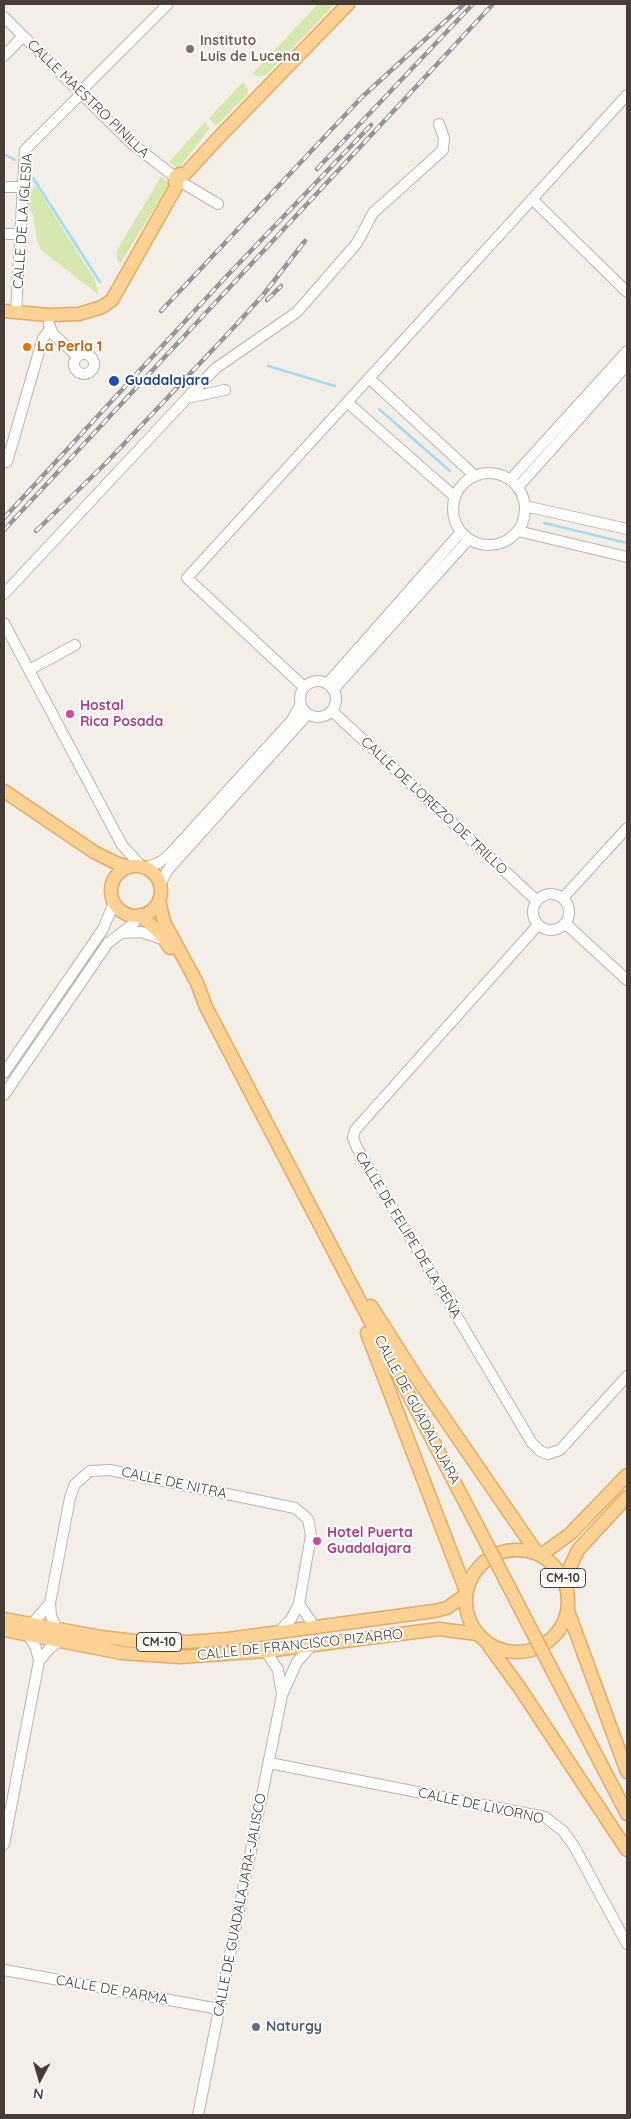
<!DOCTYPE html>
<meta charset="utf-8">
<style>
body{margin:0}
#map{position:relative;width:631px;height:2119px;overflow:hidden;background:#f3eee7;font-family:Quicksand,sans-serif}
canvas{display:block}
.frame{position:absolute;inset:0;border:5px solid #463d36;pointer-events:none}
.north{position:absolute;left:15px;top:2054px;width:50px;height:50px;-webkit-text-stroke:4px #fff;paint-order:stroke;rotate:186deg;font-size:14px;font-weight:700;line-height:20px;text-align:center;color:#463d36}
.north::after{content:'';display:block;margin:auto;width:18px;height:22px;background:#463d36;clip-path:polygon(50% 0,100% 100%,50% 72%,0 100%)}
</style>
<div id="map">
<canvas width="631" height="2119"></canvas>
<div class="frame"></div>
<div class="north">N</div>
</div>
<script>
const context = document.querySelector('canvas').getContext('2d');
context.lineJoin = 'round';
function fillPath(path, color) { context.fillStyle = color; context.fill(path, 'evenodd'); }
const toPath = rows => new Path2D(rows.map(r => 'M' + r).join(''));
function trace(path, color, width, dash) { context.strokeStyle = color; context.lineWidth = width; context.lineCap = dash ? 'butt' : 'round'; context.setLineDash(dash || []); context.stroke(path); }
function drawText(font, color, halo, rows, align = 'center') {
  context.font = font + ' Quicksand,sans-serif'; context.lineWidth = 4; context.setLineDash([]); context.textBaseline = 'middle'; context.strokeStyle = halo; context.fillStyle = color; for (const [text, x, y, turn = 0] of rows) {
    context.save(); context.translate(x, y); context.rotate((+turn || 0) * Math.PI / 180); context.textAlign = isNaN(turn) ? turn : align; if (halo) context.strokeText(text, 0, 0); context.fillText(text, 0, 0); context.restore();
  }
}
const green = toPath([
 [318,4,335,4,268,73,261,77,256,76,253,73],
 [243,82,248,89,247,95,216,126,209,118],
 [205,122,210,128,178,169,169,162],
 [161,177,169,184,120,264,117,260,117,251,121,243],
 [36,186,95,280,99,295,41,250,37,240,33,215,27,205,32,190]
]);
const stream = toPath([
 [4,154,15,160],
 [33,178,100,282],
 [268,366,335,386],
 [379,409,450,471],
 [544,523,627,543]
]);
const minor = toPath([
 [4,17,131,143,175,177],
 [4,56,23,36],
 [80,92,168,4],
 [186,185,218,204],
 [4,187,24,187],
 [532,199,627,292],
 [4,234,21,234],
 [16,312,25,150,82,93],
 [49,324,53,334,77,356],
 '74 364a10 10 0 1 1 20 0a10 10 0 1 1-20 0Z',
 [369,378,475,476],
 [187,398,216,368,297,312,357,243,373,213,443,150,444,138,439,124],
 [347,402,455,497],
 [7,462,43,338,50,329],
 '453 509a36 36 0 1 1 72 0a36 36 0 1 1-72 0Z',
 [510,480,627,351],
 [518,487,627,365],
 [525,506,627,529],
 [518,531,627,557],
 [4,594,187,398,225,390],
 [4,623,122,845,142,867],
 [29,670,75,645],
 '300 699a18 18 0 1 1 36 0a18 18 0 1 1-36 0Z',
 [327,684,461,532],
 [304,687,187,578,627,95],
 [333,690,469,539],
 [332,711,537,901],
 [145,868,160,862,168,856,292,720,300,706],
 [160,885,167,871,175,862,307,715],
 '533 912a18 18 0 1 1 36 0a18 18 0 1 1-36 0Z',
 [563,898,627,828],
 [565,923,627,980],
 [538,925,355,1130,353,1138,357,1148,532,1443,540,1451,548,1454,560,1450,627,1376],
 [121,933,141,932,165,940],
 [4,1073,103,929,114,903],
 [4,1095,108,943,132,925,139,916],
 [299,1604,315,1627],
 [32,1624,50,1603],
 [57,1629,51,1616,50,1603,70,1498,75,1484,90,1471,110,1470,295,1508,308,1519,311,1535,299,1604,291,1619,280,1631],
 [266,1651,278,1670,282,1694],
 [39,1661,51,1647,60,1641],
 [269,1763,545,1817,563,1831,574,1846,627,1944],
 [4,1844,39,1661,36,1648,28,1635],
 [4,1970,219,2009],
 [198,2115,282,1695,297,1662,312,1645]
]);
const major = toPath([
 [4,311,49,315,79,314,102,307,112,300,177,185,175,183,175,177,180,174,184,175,221,135,348,4],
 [4,791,94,852,116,863,129,867],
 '111 891a25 25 0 1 1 50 0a25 25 0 1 1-50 0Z',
 [159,900,164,922,197,983,206,1007,480,1531],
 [140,915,160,933,170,948],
 [371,1306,418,1380,537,1553],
 [367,1333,466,1591],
 '466 1601a51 51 0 1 1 102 0a51 51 0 1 1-102 0Z',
 [541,1555,570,1534,627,1475],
 [564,1580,578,1550,627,1497],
 [568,1611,627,1772],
 [4,1619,101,1637,143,1642,187,1642,228,1639,434,1611,447,1608,465,1595],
 [4,1630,122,1653,180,1657,266,1651,439,1629,477,1634],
 [489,1646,519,1687,627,1850],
 [551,1668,627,1814]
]);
const rail = toPath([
 [317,169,473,4],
 [267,300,281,286],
 [161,311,362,97,464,4],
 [4,518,223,280,371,125],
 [4,530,493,4],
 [36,531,105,464,236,325,263,295,305,241]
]);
const majorBridge = toPath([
 [480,1531,551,1668]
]);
const markers = [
 [190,49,5,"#8d6e63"],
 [27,347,5,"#e8710a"],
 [114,381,6,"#1a4fb4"],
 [70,714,5,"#d1479c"],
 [317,1541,5,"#d1479c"],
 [256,2027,5,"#5c6f8a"]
];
const shields = [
 [563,1578,45],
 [159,1642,45]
];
const shieldNames = [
 ["CM-10",563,1578],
 ["CM-10",159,1642]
];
const educationNames = [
 ["Instituto",200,41],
 ["Luis de Lucena",200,57]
];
const streetNames = [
 ["CALLE MAESTRO PINILLA",88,99,44],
 ["CALLE DE LA IGLESIA",23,221,-86],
 ["CALLE DE LOREZO DE TRILLO",434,806,43],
 ["CALLE DE FELIPE DE LA PEÑA",408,1235,59],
 ["CALLE DE GUADALAJARA",417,1410,62],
 ["CALLE DE NITRA",174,1483,12],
 ["CALLE DE FRANCISCO PIZARRO",300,1645,-6],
 ["CALLE DE LIVORNO",481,1806,12],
 ["CALLE DE GUADALAJARA-JALISCO",240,1905,-79],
 ["CALLE DE PARMA",112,1990,10]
];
const foodNames = [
 ["La Perla 1",37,347]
];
const transitNames = [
 ["Guadalajara",125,381]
];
const hotelNames = [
 ["Hostal",80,706],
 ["Rica Posada",80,722],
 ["Hotel Puerta",327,1533],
 ["Guadalajara",327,1549]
];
const serviceNames = [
 ["Naturgy",266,2027]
];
fillPath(green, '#d6e8af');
trace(stream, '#a3dbf0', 2.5);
trace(minor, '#bfb4a9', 12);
trace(major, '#e4ac64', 15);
trace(minor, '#fff', 10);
trace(major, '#fed295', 12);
trace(rail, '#969696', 4.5);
trace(rail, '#fff', 2.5, [8]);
trace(majorBridge, '#e4ac64', 15, []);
trace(majorBridge, '#fed295', 12);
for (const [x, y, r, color] of markers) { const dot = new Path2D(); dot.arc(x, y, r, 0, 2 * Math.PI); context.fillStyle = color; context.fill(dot); trace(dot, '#fff', 2); }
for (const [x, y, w] of shields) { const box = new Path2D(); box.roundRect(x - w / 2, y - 9.5, w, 19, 4); context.fillStyle = '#fff'; context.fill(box); trace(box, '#463d36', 1); }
drawText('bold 12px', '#463d36', null, shieldNames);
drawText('bold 14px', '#785e54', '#fff', educationNames, 'left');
drawText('14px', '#463d36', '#fff', streetNames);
drawText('bold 14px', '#c56008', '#fff', foodNames, 'left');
drawText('bold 14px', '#164399', '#fff', transitNames, 'left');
drawText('bold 14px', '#b23c85', '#fff', hotelNames, 'left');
drawText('bold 14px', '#4e5e75', '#fff', serviceNames, 'left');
</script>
